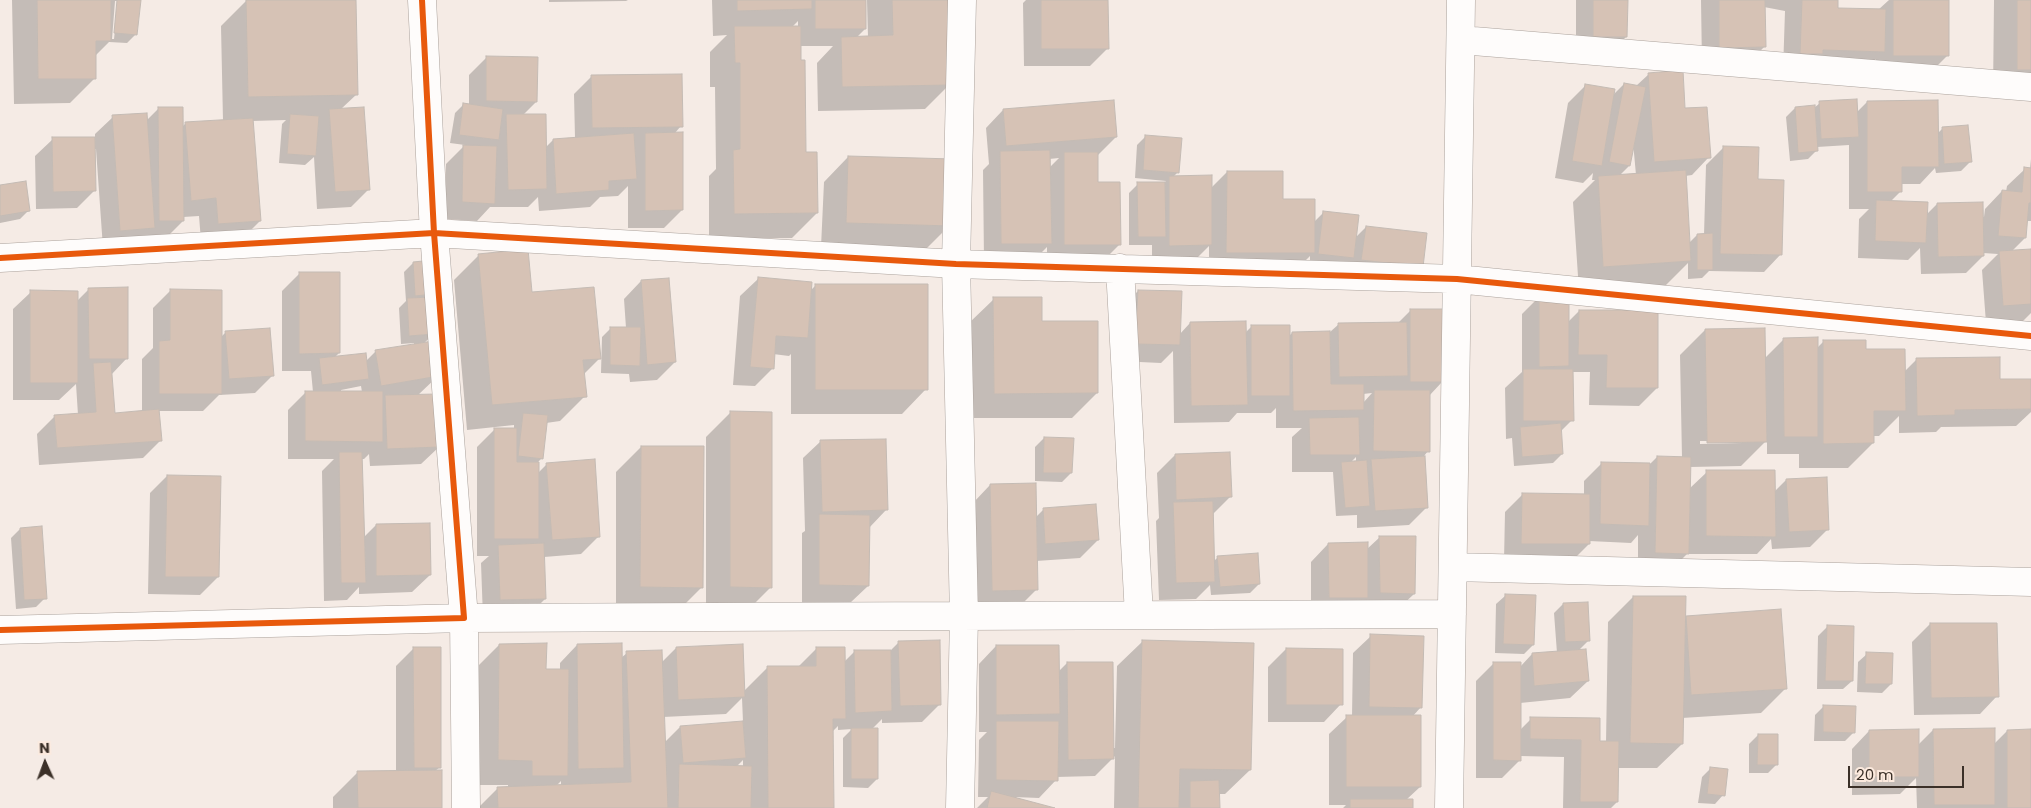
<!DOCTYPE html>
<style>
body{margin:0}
#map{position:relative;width:2031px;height:808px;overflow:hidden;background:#f5ebe5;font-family:Poppins,sans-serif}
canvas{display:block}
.north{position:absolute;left:20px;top:738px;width:50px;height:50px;-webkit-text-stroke:4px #fceade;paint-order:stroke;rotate:358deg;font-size:14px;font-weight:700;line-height:20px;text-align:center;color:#3b3028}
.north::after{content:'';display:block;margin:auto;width:18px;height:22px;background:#3b3028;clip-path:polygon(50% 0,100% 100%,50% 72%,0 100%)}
.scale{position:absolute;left:1848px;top:766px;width:116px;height:22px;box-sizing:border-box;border:2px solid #3b3028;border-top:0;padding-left:6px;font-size:15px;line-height:18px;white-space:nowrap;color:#3b3028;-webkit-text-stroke:4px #fceade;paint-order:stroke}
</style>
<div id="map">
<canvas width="2031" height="808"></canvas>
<div class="north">N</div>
<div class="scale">20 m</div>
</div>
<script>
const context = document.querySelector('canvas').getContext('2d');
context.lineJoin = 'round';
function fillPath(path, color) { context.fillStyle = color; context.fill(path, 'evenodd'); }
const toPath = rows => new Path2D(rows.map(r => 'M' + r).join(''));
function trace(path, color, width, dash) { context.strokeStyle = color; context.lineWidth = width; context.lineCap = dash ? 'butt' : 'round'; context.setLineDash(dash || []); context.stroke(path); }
const shadow = toPath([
 [12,0,109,0,110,2,111,0,139,0,136,34,127,43,109,42,95,56,95,78,70,103,14,104],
 [115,1,118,1,114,39,112,39],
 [355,0,357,94,341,109,369,189,351,207,317,209,314,157,305,165,279,163,282,124,286,120,252,121,260,221,242,239,201,241,199,216,183,217,183,221,165,239,103,248,96,149,94,149,94,191,77,208,36,209,35,156,53,139,95,138,95,134,113,117,146,121,158,109,182,127,185,124,223,121,221,26,246,1],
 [549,0,628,0,626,1,549,2],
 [712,0,865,0,865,29,856,38,868,37,867,0,948,0,950,84,925,109,818,111,817,63,833,46,800,46,804,153,817,213,792,238,709,239,709,176,716,169,715,87,710,87,710,52,727,35,713,36],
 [798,21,798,27,792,27],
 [1026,0,1107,0,1107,49,1090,66,1024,66,1023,3],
 [1576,0,1627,0,1626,37,1608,55,1576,54],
 [1701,0,1837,0,1836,9,1878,10,1889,0,1948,0,1948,55,1930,73,1876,74,1876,59,1866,69,1783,71,1785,11,1764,7,1764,47,1747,65,1702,65],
 [1994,0,2031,0,2031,95,1993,94],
 [487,57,536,102,523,115,545,148,553,140,575,138,574,94,592,76,681,126,674,134,682,210,664,228,628,228,628,186,618,196,600,197,590,207,539,211,538,197,528,207,490,207,477,221,445,219,446,164,465,145,450,143,455,113,464,104,469,105,469,75],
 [1649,74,1684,109,1709,157,1692,175,1685,176,1689,243,1697,235,1704,235,1706,165,1724,147,1757,181,1781,254,1764,272,1709,271,1702,278,1688,279,1688,263,1665,286,1579,291,1573,202,1595,180,1592,180,1593,173,1583,183,1555,178,1568,103,1586,85,1613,95,1624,84,1636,86],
 [1633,142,1636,175,1619,176,1629,166],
 [1867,102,1937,134,1942,129,1970,162,1961,171,1936,173,1935,168,1920,184,1901,184,1901,191,1890,202,1926,215,1937,204,1984,217,1985,209,2002,191,2006,192,2007,186,2025,169,2030,169,2031,159,2031,221,2026,221,2025,238,2011,252,2031,250,2031,313,2023,321,1986,323,1982,270,1998,254,1983,253,1983,256,1966,273,1921,274,1920,248,1908,260,1858,258,1859,219,1869,209,1849,209,1849,145,1817,147,1817,150,1808,159,1790,161,1786,117,1795,108,1814,108,1820,103,1856,113],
 [1003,110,1116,137,1098,155,1097,184,1119,245,1102,262,1047,262,1047,247,1033,261,984,261,983,170,989,164,986,128],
 [1059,158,1049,168,1049,159],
 [1145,137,1178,172,1173,177,1210,189,1227,172,1281,200,1314,222,1323,213,1355,238,1366,227,1422,266,1310,263,1310,256,1296,270,1209,270,1209,246,1193,262,1152,263,1152,245,1129,245,1129,193,1138,184,1163,183,1166,181,1135,178,1137,145],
 [848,157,950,225,925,250,821,247,824,182],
 [0,186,29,210,20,219,0,223],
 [479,255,531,294,599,359,583,375,585,396,560,421,546,423,542,458,538,462,538,473,547,464,599,536,581,554,544,557,545,599,527,617,483,618,481,563,489,556,477,556,477,447,496,428,514,429,514,425,467,430,454,280],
 [432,262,434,334,424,343,438,376,418,395,439,447,421,464,370,466,369,454,364,459,361,459,363,538,376,525,430,575,412,592,359,594,359,587,347,600,324,601,322,471,334,459,288,459,288,410,306,392,313,392,311,371,282,371,282,291,300,273,339,353,334,358,366,361,375,352,414,345,414,343,401,344,399,308,406,301,404,272,413,263],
 [361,386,362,392,341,392,341,390],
 [758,279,810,291,815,286,926,389,902,414,791,414,791,354,789,356,773,354,772,369,755,386,733,385,740,296],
 [641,281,675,362,657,380,630,382,629,374,601,373,602,337,611,328,626,328,624,299],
 [89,289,127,358,111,375,114,414,142,412,142,359,153,348,153,308,170,291,221,337,226,332,273,375,255,393,219,395,203,411,158,411,161,440,143,458,39,465,37,434,55,416,78,415,76,384,59,400,13,400,13,309,31,292,77,301],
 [1138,291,1179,335,1190,323,1245,333,1252,326,1288,337,1292,333,1330,332,1339,324,1398,323,1411,310,1442,382,1429,396,1428,451,1424,456,1427,507,1409,525,1357,528,1357,515,1336,516,1333,472,1292,472,1292,437,1302,428,1276,428,1276,408,1271,413,1237,413,1229,422,1174,423,1173,351,1161,363,1118,361,1120,309],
 [1372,393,1363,403,1363,394],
 [1356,457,1356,462,1350,463],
 [1540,296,1568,322,1579,311,1657,388,1639,406,1589,405,1590,372,1572,372,1572,420,1560,432,1562,454,1553,463,1514,466,1512,438,1506,439,1505,388,1522,372,1522,314],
 [994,299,1041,323,1097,393,1072,418,969,418,969,323],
 [1705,330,1764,359,1784,339,1817,348,1824,341,1864,350,1904,372,1917,359,1999,380,2031,380,2031,412,2016,426,1941,427,1936,432,1899,433,1899,416,1879,436,1873,436,1873,443,1848,468,1799,468,1799,454,1767,454,1767,440,1741,466,1690,467,1689,489,1707,472,1774,492,1786,480,1828,529,1810,547,1772,549,1771,539,1757,554,1687,554,1670,571,1638,570,1638,535,1631,543,1589,541,1589,544,1571,562,1504,561,1505,512,1522,495,1584,495,1584,481,1602,463,1650,464,1657,457,1682,458,1680,355],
 [1700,441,1742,441,1742,443,1700,444],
 [731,412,771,587,746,612,706,612,706,437],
 [1044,438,1071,473,1062,482,1035,481,1035,447],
 [821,441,886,510,869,528,868,586,850,603,802,603,802,533,805,531,803,458],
 [641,447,702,587,677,612,616,612,616,472],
 [1175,455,1230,497,1213,514,1213,562,1218,557,1259,584,1250,593,1211,595,1210,585,1196,599,1159,600,1156,521,1159,518,1157,473],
 [167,476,218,577,200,595,148,594,150,493],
 [990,485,1036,517,1044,509,1098,540,1080,558,1036,561,1037,589,1019,607,975,608,973,503],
 [20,529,45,598,36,607,16,609,11,538],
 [1380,537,1414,594,1396,611,1311,615,1311,562,1328,544,1366,550],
 [1505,596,1533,645,1524,654,1495,653,1496,604],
 [1633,597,1684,617,1780,610,1785,689,1761,713,1682,718,1682,744,1657,768,1617,768,1617,802,1611,808,1563,808,1564,757,1520,756,1520,760,1502,778,1476,778,1476,681,1494,663,1520,667,1532,654,1557,653,1554,613,1563,604,1589,640,1578,651,1588,681,1570,698,1520,703,1520,730,1531,719,1599,743,1606,743,1608,622],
 [1930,624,1997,696,1980,714,1914,715,1912,642],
 [1827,627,1852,681,1843,689,1817,689,1818,636],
 [1371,636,1421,707,1412,717,1420,787,1406,800,1412,808,1343,808,1346,805,1329,805,1329,734,1347,717,1352,717,1353,653],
 [899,642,939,705,922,722,882,723,882,719,872,729,877,779,868,788,843,787,843,738,852,729,838,730,838,726,832,732,833,808,478,808,498,788,508,788,508,785,474,785,474,670,499,645,545,670,560,670,560,663,577,645,621,658,627,653,661,663,676,648,744,691,767,668,798,667,817,648,844,662,854,652,890,651],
 [742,698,743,722,680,727,664,743,663,717,726,714],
 [743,760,743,767,736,767],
 [561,781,561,786,556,786],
 [1142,642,1250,770,1225,794,1218,794,1218,808,1114,808,1115,756,1095,776,1056,777,1056,780,1039,798,1014,797,1050,808,977,808,988,797,978,797,979,740,987,732,979,732,979,664,996,646,1058,672,1067,663,1113,748,1115,748,1117,666],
 [414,648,440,767,435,771,441,808,333,808,333,797,358,772,396,772,396,666],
 [1286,649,1341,704,1324,722,1268,722,1268,667],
 [1867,654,1891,684,1882,693,1857,692,1858,662],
 [1824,706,1854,732,1845,741,1814,741,1815,715],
 [1933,730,1993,745,2007,731,2031,731,2031,808,1917,808,1916,778,1900,794,1852,795,1852,749,1869,731,1917,746],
 [1758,735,1777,764,1768,773,1749,773,1749,744],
 [1711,768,1723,795,1715,804,1698,803,1702,777]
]);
const building = toPath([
 [37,0,111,0,111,41,96,41,96,79,38,79,37,0],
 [117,0,141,0,137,35,114,33,117,0],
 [246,0,356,0,358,95,248,97,246,0],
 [737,0,812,0,812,9,737,11,737,0],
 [815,0,866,0,866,29,815,29,815,0],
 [892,0,949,0,951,85,842,87,841,37,893,35,892,0],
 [1041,0,1108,0,1109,49,1041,49,1041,0],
 [1593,0,1628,0,1627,37,1593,37,1593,0],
 [1719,0,1765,0,1766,47,1719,48,1719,0],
 [1802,0,1838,0,1838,8,1886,9,1885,52,1823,50,1823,54,1800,54,1802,0],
 [1893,0,1949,0,1949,56,1893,56,1893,0],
 [2017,0,2031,0,2031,70,2017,70,2017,0],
 [734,26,801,26,801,60,805,60,806,152,817,152,818,213,734,214,733,150,740,149,740,63,735,63,734,26],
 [486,56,538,57,537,102,486,101,486,56],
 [1683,70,1685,108,1707,107,1711,158,1654,162,1648,73,1683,70],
 [682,74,683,127,592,128,591,75,682,74],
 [1624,83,1646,87,1630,166,1609,162,1624,83],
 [1585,84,1615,89,1602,166,1572,161,1585,84],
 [1857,99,1859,137,1821,139,1819,101,1857,99],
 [1114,100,1117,137,1006,146,1003,109,1114,100],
 [1938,100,1939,167,1902,167,1902,192,1867,192,1867,101,1938,100],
 [463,103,503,109,499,140,459,135,463,103],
 [1815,105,1818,151,1798,153,1795,107,1815,105],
 [158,107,183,107,184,221,159,221,158,107],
 [364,107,370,190,335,192,329,109,364,107],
 [147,113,155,228,120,231,112,115,147,113],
 [290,114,319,116,316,156,287,154,290,114],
 [506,114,546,114,547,189,508,190,506,114],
 [253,118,261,221,218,224,216,198,191,201,185,122,253,118],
 [1968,125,1972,162,1944,164,1942,127,1968,125],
 [683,132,683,210,645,211,645,133,683,132],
 [634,133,637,179,609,181,609,190,556,194,553,139,634,133],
 [1145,135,1182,138,1179,173,1143,170,1145,135],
 [52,137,95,137,96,191,53,192,52,137],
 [463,145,497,146,495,204,462,202,463,145],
 [1723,146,1759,147,1758,179,1784,180,1782,255,1720,254,1723,146],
 [1050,150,1052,244,1001,244,1000,151,1050,150],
 [1064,152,1098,152,1098,182,1120,182,1121,245,1064,245,1064,152],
 [848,156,953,159,951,226,846,223,848,156],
 [2024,167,2031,168,2031,203,2029,203,2026,238,1998,236,2002,190,2022,192,2024,167],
 [1686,170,1691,261,1603,267,1598,176,1686,170],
 [1227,171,1283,171,1283,199,1315,199,1315,253,1226,253,1227,171],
 [1212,175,1212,245,1169,246,1169,176,1212,175],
 [26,181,30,211,0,216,0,185,26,181],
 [1137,182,1165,182,1166,237,1138,237,1137,182],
 [1876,200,1928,202,1926,243,1875,241,1876,200],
 [1983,202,1984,256,1938,257,1937,203,1983,202],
 [1323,211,1359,215,1354,258,1318,254,1323,211],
 [1366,226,1427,233,1423,267,1361,260,1366,226],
 [1713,233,1713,270,1697,270,1697,234,1713,233],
 [528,249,532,292,594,287,601,359,583,360,587,397,492,405,478,254,528,249],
 [2031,249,2031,304,2003,306,1999,251,2031,249],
 [433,260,435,294,415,296,413,262,433,260],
 [299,272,340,272,340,353,299,354,299,272],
 [758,277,812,282,808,338,776,336,774,369,750,367,758,277],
 [669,278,676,362,647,365,641,280,669,278],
 [815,284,928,284,928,390,815,390,815,284],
 [128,287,128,359,89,359,88,288,128,287],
 [170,289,222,290,222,394,159,394,159,341,170,340,170,289],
 [30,290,78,291,78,383,30,383,30,290],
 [1138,290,1182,291,1180,345,1135,344,1138,290],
 [1539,295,1569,295,1569,366,1539,367,1539,295],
 [434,297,435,334,409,336,407,298,434,297],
 [993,297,1042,297,1042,321,1098,321,1098,393,994,394,993,297],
 [1410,309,1444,309,1444,382,1410,382,1410,309],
 [1579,310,1658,310,1658,388,1606,388,1607,355,1578,355,1579,310],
 [1246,321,1248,405,1191,406,1190,322,1246,321],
 [1407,322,1408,376,1339,377,1338,323,1407,322],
 [1251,325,1290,325,1290,396,1251,396,1251,325],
 [610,327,641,327,640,366,610,365,610,327],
 [270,328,274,376,229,379,225,331,270,328],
 [1765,328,1767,442,1707,443,1705,329,1765,328],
 [1330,331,1331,384,1364,384,1364,410,1293,411,1292,332,1330,331],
 [1818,337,1818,437,1784,437,1783,338,1818,337],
 [1823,340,1866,340,1866,349,1905,349,1906,411,1874,411,1874,443,1823,444,1823,340],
 [433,341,439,376,381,386,375,350,433,341],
 [366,353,369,379,322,385,319,358,366,353],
 [2000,357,2000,379,2031,379,2031,409,1955,410,1955,415,1917,416,1916,358,2000,357],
 [111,362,115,413,159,409,162,441,57,448,54,415,96,412,93,363,111,362],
 [1523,369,1573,369,1574,421,1523,421,1523,369],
 [1374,390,1430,390,1430,452,1373,451,1374,390],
 [305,391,383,391,383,442,305,441,305,391],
 [438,394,440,447,387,449,385,395,438,394],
 [730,411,772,412,772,588,730,587,730,411],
 [523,413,548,415,543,459,518,456,523,413],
 [1359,417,1360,455,1310,455,1309,418,1359,417],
 [1561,423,1563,454,1522,457,1520,427,1561,423],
 [494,428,517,428,517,462,539,462,539,539,494,539,494,428],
 [1044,437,1074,438,1072,473,1043,473,1044,437],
 [886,439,888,510,822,512,820,440,886,439],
 [641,446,704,446,703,588,640,587,641,446],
 [339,452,362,452,366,583,341,583,339,452],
 [1230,452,1232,497,1176,500,1175,454,1230,452],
 [1425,456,1428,508,1375,511,1371,459,1425,456],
 [1657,456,1691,457,1689,554,1655,553,1657,456],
 [595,459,600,537,552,540,546,463,595,459],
 [1367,460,1370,506,1345,508,1341,462,1367,460],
 [1601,462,1650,463,1649,526,1600,524,1601,462],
 [1706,470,1775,470,1776,537,1706,536,1706,470],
 [167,475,221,476,219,577,165,577,167,475],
 [1827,477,1829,530,1789,532,1786,479,1827,477],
 [1036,483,1038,590,992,591,990,484,1036,483],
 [1522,493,1590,494,1590,544,1521,544,1522,493],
 [1213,501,1215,582,1176,583,1173,502,1213,501],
 [1096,504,1099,540,1045,544,1043,508,1096,504],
 [819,514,870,515,869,586,819,585,819,514],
 [430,523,431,575,376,576,376,524,430,523],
 [42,526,47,599,24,600,20,528,42,526],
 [1379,536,1416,536,1415,594,1380,593,1379,536],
 [1368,542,1368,598,1329,598,1328,543,1368,542],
 [544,543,546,599,500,600,498,545,544,543],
 [1258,553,1260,584,1220,587,1217,556,1258,553],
 [1505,594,1536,595,1534,645,1503,644,1505,594],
 [1633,596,1686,596,1683,744,1630,743,1633,596],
 [1588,602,1590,641,1565,642,1563,603,1588,602],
 [1781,609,1787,689,1691,695,1686,616,1781,609],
 [1930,623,1997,623,1999,697,1931,698,1930,623],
 [1827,625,1854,626,1853,681,1825,681,1827,625],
 [1370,634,1424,636,1422,708,1369,707,1370,634],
 [940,640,941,705,900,706,898,641,940,640],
 [1142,640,1254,643,1251,770,1180,769,1179,808,1138,808,1142,640],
 [547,643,546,669,569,669,568,776,532,776,532,761,498,760,499,644,547,643],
 [622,643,624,768,578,769,577,644,622,643],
 [743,644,745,697,678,700,676,647,743,644],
 [996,645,1059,645,1060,714,996,715,996,645],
 [413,647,441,647,441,768,414,768,413,647],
 [816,647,845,647,846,719,833,719,834,808,768,808,767,666,816,666,816,647],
 [1286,648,1343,649,1343,705,1286,705,1286,648],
 [1586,649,1589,681,1534,686,1532,653,1586,649],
 [662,650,668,808,498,808,497,787,631,782,626,651,662,650],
 [854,650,891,650,892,711,855,713,854,650],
 [1866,652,1893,653,1892,684,1865,684,1866,652],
 [1067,662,1113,662,1114,759,1068,760,1067,662],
 [1493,662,1521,662,1521,761,1493,760,1493,662],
 [1823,705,1856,706,1855,733,1823,732,1823,705],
 [1346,715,1421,715,1421,787,1346,787,1346,715],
 [1530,717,1600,718,1600,741,1619,741,1618,802,1580,802,1581,740,1530,739,1530,717],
 [743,721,746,758,683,763,680,726,743,721],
 [996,721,1059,721,1058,781,996,780,996,721],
 [851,728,878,728,878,779,851,779,851,728],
 [1995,728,1995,805,1934,805,1933,729,1995,728],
 [1919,729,1919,777,1869,777,1869,730,1919,729],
 [2031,729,2031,808,2007,808,2007,730,2031,729],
 [1758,734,1778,734,1778,765,1757,765,1758,734],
 [679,764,752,766,751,808,678,808,679,764],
 [1710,767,1728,769,1725,796,1707,794,1710,767],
 [442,770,442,808,358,808,357,771,442,770],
 [1219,780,1220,808,1190,808,1190,781,1219,780],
 [991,791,1055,808,987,808,991,791],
 [1350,799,1413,799,1413,808,1350,808,1350,799]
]);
const minor = toPath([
 [422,0,434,233,956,264,1457,279,2031,336],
 [1461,40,2031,87],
 [0,258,434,233,464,618,0,630],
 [1120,268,1139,615],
 [1453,567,2031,582],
 [466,808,464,618,1452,614],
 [960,808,964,616,956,264,962,0],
 [1449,808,1461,0]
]);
const cycleway = toPath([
 [422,0,434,233,956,264,1457,279,2031,336],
 [0,258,434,233,464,618,0,630]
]);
fillPath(shadow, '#0003');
fillPath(building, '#d6c2b5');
trace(building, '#c4bbb4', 1);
trace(minor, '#aba29c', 29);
trace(minor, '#fefcfb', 28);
trace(cycleway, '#e8590c', 6);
</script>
